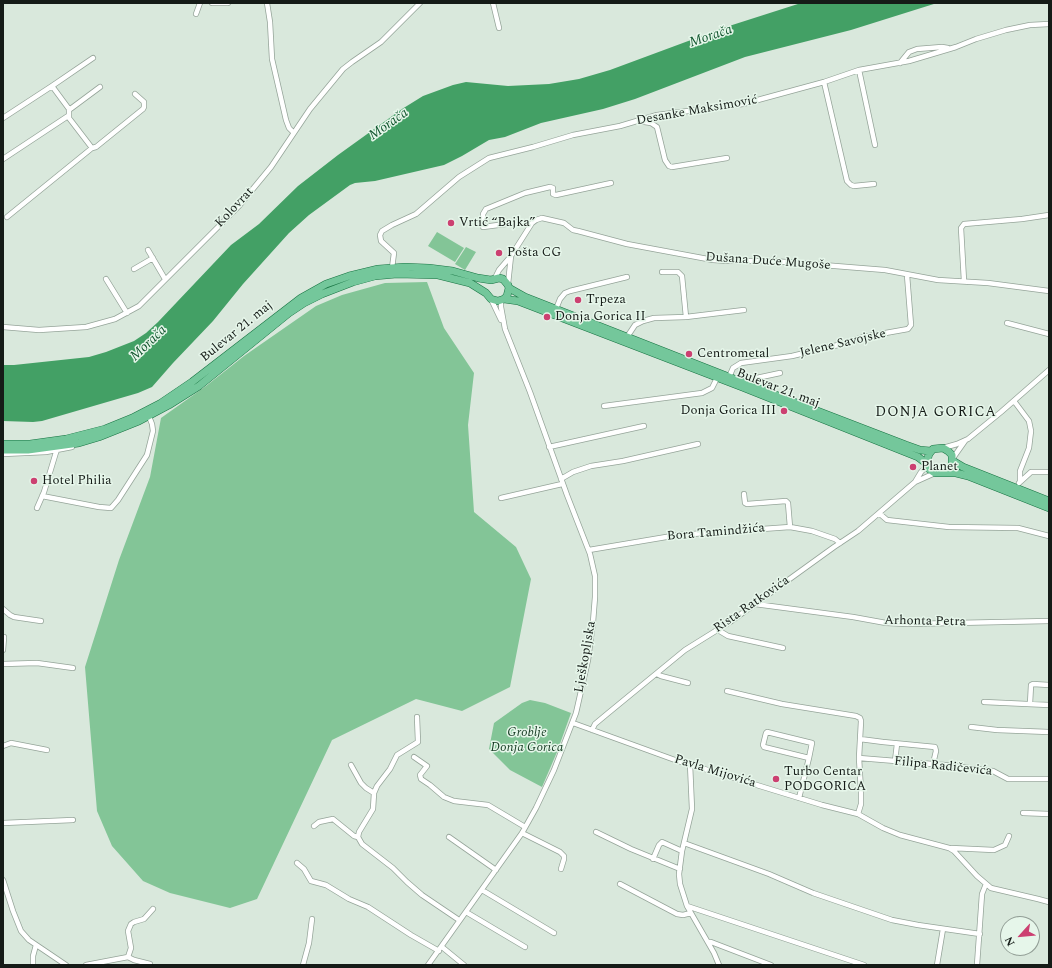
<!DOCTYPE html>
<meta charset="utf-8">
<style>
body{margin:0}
#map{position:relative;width:1052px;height:968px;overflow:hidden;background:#d9e8dc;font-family:Spectral,serif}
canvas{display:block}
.frame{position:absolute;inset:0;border:4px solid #151b17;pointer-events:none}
.north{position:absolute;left:1000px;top:916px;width:40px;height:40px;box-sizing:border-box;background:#e6f6ea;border:1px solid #929e96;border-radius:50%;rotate:243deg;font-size:11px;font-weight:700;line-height:16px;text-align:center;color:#151b17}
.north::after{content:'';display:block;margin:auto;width:14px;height:18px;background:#cc4071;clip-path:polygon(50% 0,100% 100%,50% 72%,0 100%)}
</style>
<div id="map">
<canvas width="1052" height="968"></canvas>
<div class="frame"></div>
<div class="north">N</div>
</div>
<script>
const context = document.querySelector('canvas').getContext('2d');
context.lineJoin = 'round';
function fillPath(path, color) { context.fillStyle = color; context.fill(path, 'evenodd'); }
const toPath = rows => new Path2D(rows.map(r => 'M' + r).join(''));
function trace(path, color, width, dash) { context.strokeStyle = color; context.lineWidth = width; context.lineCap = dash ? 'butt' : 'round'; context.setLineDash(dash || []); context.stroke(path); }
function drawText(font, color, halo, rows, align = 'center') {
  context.font = font + ' Spectral,serif'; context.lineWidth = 3; context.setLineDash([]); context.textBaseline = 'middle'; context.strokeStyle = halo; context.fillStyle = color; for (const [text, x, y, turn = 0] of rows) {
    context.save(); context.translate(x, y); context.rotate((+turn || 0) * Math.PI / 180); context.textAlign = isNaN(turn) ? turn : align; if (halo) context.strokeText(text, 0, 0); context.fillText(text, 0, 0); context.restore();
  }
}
const green = toPath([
 [437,232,464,248,455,262,428,246],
 [466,247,476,252,465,270,455,264],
 [427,282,444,328,474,373,468,425,474,512,516,547,531,579,510,687,462,711,416,699,332,740,257,899,230,908,170,893,143,881,112,846,97,811,85,667,119,560,150,477,161,418,206,386,244,356,316,306,342,295,385,283],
 [530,700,545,703,571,713,557,752,542,787,510,770,489,749,494,723,522,703]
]);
const water = toPath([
 [801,3,937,3,851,30,745,57,635,99,603,109,541,123,505,137,489,140,462,156,444,165,375,181,355,183,350,185,309,215,289,233,243,284,213,321,173,363,152,387,138,393,42,421,33,422,3,421,3,365,14,365,89,357,106,352,134,341,146,333,158,322,231,245,259,224,298,186,338,155,402,109,423,96,453,85,466,82,508,86,549,84,579,79,610,70,726,27]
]);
const minor = toPath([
 [212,3,228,3],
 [267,3,270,22,272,59,286,120,289,128,294,133],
 [493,3,499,28],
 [196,14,200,3],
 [900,63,909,52,917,49,942,47,948,48],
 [859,70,875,145],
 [824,82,847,181,851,185,854,186,874,184],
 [52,86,69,109,69,118,92,148,96,147,143,109,144,107,144,102,135,94],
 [69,110,100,87],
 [3,118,52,86,93,58],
 [638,121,651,123,657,127,665,160,669,166,672,167,727,158],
 [3,159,68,116],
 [7,217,92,148],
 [530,225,527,223,521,222,483,227,483,214,486,209,525,193,550,187,553,188,553,194,556,195,611,183],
 [148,250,165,279],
 [392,268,394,253,381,241,380,235,382,231,392,225,416,214,459,177,489,158,533,147,573,135,620,126,657,115,743,104,824,82,859,70,909,61,956,47,976,39,1006,30,1030,25,1049,24],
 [134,269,153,258],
 [662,272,678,272,682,276,686,317],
 [495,278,499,270,511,256,532,223,536,220,542,218,564,223,573,230,578,231,627,244,713,260,729,261,773,261,885,270,938,280,988,283,1049,291],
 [106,279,127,313],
 [964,281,961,228,964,224,1022,219,1049,215],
 [508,284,511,256],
 [491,299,501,320],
 [556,309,560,299,565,293,570,291,627,277],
 [1007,323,1049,334],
 [3,327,39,330,86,327,115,319,139,306,238,207,271,167,310,109,343,69,352,62,381,42,420,3],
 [627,337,635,325,643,321,654,318,686,317,744,310],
 [729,377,733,368,741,363,792,356,838,345,863,337,908,329,911,325,907,275],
 [746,383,752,379,780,373],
 [1014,401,1029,421,1031,431,1029,448,1020,471,1020,482],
 [604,406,702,393,712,388,717,378],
 [549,447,644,426],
 [943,448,957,444,968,439,1001,412,1049,370],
 [3,454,46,452,72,447],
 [953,458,965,441],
 [561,479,573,472,591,466,623,461,698,444],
 [915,482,935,473],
 [1019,483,1031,472,1049,472],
 [744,494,745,503,747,504,786,501,788,503,790,527],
 [42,496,99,507,111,508,118,500,147,455,153,431,152,424,148,414],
 [501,498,562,484],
 [37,508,44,492,57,449],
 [880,514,887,520,949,527,1018,528,1049,536],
 [589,550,678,535,790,527,812,531,835,539,840,543],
 [755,604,853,617,886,623,908,624,1049,621],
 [3,609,10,615,14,617,41,621],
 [718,630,728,636,783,648],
 [3,650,4,637],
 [3,664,37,663,73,668],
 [657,674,661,676,688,683],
 [727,691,782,704,856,716,860,718,861,721,859,758,861,791,861,804,858,814],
 [984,702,1049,705],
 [1030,704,1031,685,1033,684,1049,685],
 [417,717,418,742,397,755,390,769,377,786,374,793,373,809,359,832,358,837,362,844,393,868,407,882,422,895,459,920],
 [573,723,675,760,822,805,858,814,883,828,900,835,949,848,954,851,977,876,991,888,1038,899,1049,902],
 [971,727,997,730,1049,732],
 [592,730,595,724,607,714,685,650,730,622,834,547,858,531,915,482,921,472,927,466],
 [860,739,883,742,935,747,936,751,933,764],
 [3,746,11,743,47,750],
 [414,757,427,766,420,775,421,779,430,785,444,797,454,801,488,805,525,827],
 [859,758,945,765,993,771,1008,779,1049,779],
 [895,761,897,744],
 [690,764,692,809,682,851,679,874,680,884,687,906,714,953,719,965],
 [351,765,361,783,366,788,374,793],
 [799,798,809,758,812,743,767,732,766,733,763,745,764,747,809,758],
 [1023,813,1049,814],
 [3,823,73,820],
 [314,826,319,822,333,819,354,836,358,837],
 [596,832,631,849,680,869],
 [522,833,560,852,564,856,564,859,561,869],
 [449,837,496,870],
 [684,843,769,874,813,893,892,920,918,925,980,934],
 [951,848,994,850,1005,845,1009,836],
 [653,859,659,845,662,842,682,851],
 [297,863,304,869,311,881,326,885,349,899,368,907,411,935,439,951],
 [3,880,13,911,21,931,29,940,66,965],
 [620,884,677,914,683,915,691,913],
 [482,890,554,933],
 [687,906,864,965],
 [466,912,525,947],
 [708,942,711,942,771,965],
 [442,947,464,965],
 [128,957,134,960,150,964],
 [33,965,33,956,36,945],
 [86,965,128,957,131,948,128,931,131,924,134,922,144,919,153,909],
 [303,965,309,943,312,919],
 [428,965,522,833,536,808,554,770,576,713,588,660,593,622,595,597,595,576,590,554,567,495,530,392,505,329,501,307,501,300],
 [937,965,943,929],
 [977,965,982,894,986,884]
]);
const primary = toPath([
 [509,288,525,297,729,377,906,445,920,450,931,451],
 [504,299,518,301,742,387,918,457,927,464],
 [3,444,30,444,66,439,105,429,132,418,161,403,192,382,301,298,326,284,349,276,378,269,405,267,429,268,453,271,478,278,491,280,499,278,503,279,508,285,509,288,507,296,504,299,498,301,491,299,486,293,470,283,438,275,397,274,375,276,353,282,322,294,304,303,289,313,199,386,169,405,139,421,99,437,79,443,28,450,3,450],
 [953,461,963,467,1049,501],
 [946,472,952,465,952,455,948,451,943,448,933,449,929,454,927,461,929,469,935,473,956,473,968,476,1049,508]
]);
const markers = [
 [451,223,4,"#cc4071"],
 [499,253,4,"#cc4071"],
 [578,300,4,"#cc4071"],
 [547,317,4,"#cc4071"],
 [689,354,4,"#cc4071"],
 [784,411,4,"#cc4071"],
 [913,467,4,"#cc4071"],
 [34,481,4,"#cc4071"],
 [776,779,4,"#cc4071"]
];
const streetNames = [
 ["Desanke Maksimović",697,111,-10],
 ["Kolovrat",235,208,-47],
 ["Dušana Duće Mugoše",768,262,4],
 ["Bulevar 21. maj",237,332,-39],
 ["Jelene Savojske",843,344,-13],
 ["Bulevar 21. maj",778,389,21],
 ["Bora Tamindžića",716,533,-5],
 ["Rista Ratkovića",752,605,-35],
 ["Arhonta Petra",925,622,1],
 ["Lješkopljska",586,657,-80],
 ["Filipa Radičevića",943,767,6],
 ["Pavla Mijovića",715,772,17]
];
const poiNames = [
 ["Vrtić “Bajka”",459,223],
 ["Pošta CG",507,253],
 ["Trpeza",586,300],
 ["Donja Gorica II",555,317],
 ["Centrometal",697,354],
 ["Donja Gorica III",776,411,"right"],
 ["Planet",921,467],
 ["Hotel Philia",42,481],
 ["Turbo Centar",784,772],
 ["PODGORICA",784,787]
];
const parkNames = [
 ["Groblje",527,733],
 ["Donja Gorica",527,748]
];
const waterNames = [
 ["Morača",711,37,-19],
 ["Morača",389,125,-35],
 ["Morača",149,344,-44]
];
const neighbourhoodNames = [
 ["DONJA GORICA",936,413]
];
fillPath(green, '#83c597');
fillPath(water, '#43a065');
trace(minor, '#95a499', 6);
trace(primary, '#177342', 8);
trace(minor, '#fff', 4.5);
trace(primary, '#74c79b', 7);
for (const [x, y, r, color] of markers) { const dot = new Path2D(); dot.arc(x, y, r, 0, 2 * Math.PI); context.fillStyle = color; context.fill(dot); trace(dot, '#e6f6ea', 1.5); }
drawText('13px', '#151b17', '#e6f6ea', streetNames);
drawText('13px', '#151b17', '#e6f6ea', poiNames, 'left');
drawText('italic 13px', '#153b23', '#e6f6ea', parkNames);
drawText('italic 14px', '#12562f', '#e6f6ea', waterNames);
context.letterSpacing = '1px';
drawText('14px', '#151b17', '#e6f6ea', neighbourhoodNames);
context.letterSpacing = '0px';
</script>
